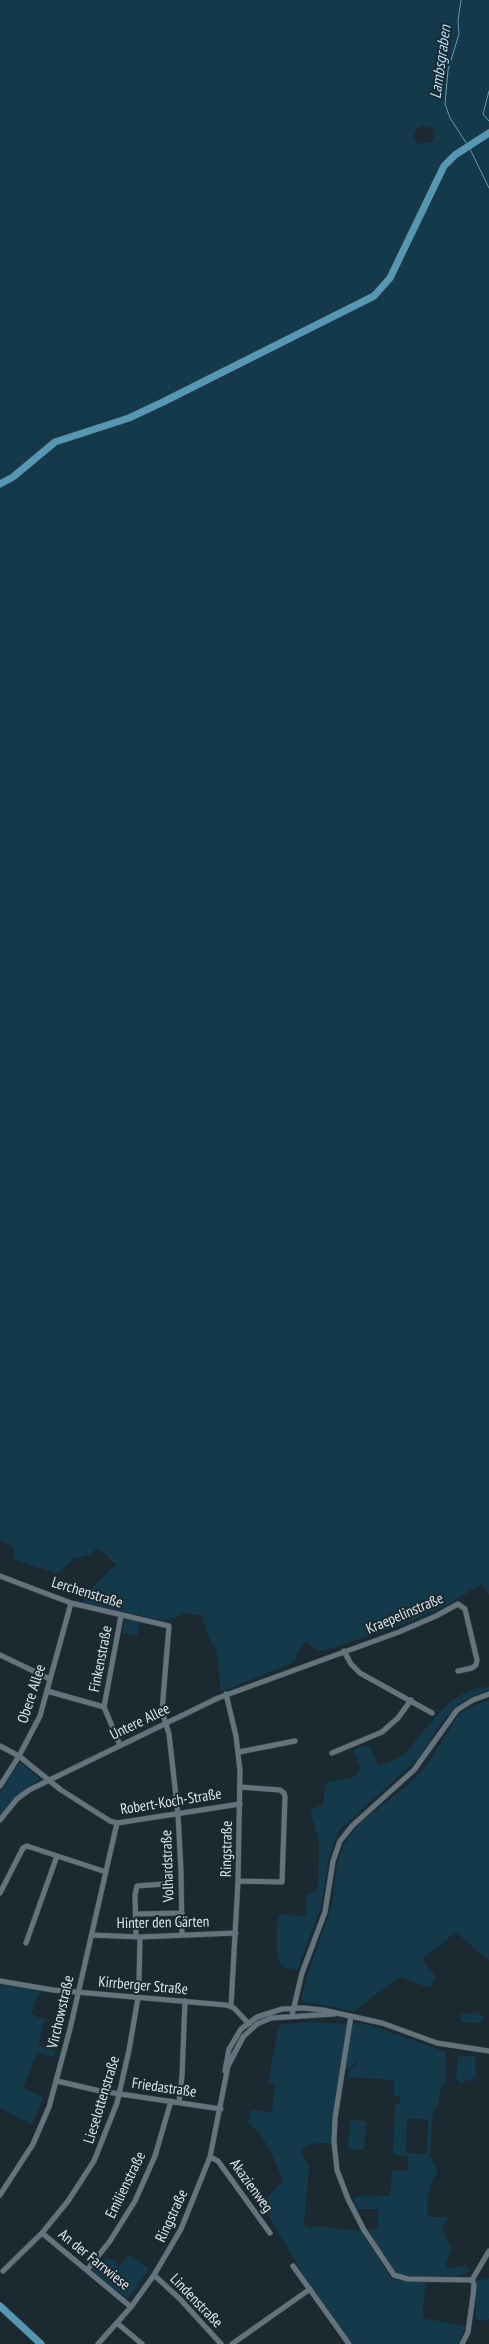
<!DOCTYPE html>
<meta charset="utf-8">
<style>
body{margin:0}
canvas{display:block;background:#1b2930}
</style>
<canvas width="489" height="2344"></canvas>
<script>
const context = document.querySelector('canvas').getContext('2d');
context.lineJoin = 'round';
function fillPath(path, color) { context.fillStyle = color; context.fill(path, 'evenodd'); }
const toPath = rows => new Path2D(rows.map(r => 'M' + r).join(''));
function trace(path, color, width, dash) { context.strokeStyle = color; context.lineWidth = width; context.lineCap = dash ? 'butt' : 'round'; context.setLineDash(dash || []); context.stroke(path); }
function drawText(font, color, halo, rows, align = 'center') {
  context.font = font + ' "PT Sans Narrow",sans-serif'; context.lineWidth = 4; context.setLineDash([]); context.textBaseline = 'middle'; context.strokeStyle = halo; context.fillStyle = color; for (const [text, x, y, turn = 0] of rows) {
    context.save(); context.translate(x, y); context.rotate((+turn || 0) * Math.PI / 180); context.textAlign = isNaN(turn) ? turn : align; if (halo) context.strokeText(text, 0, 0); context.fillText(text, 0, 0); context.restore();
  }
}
const green = toPath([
 [0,0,489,0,489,1595,481,1584,444,1607,402,1625,322,1651,316,1650,307,1643,302,1645,294,1662,221,1692,217,1650,209,1638,202,1616,187,1613,166,1621,84,1603,84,1596,116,1565,102,1551,97,1549,89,1555,73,1559,61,1571,55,1573,13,1559,13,1547,0,1540],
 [421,126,432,128,434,133,433,140,431,142,419,144,413,138,416,129],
 [125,1619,140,1622,137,1636,122,1633],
 [489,1687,489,1690,472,1696,455,1707,439,1726,419,1758,338,1831,328,1862,321,1907,297,1970,284,1967,279,1962,277,1951,277,1923,279,1916,282,1914,306,1917,307,1894,315,1892,318,1887,319,1841,310,1811,318,1806,323,1807,325,1786,328,1782,354,1777,358,1772,360,1766,353,1751,356,1748,369,1746,378,1765,389,1762,405,1754,434,1718,448,1704,462,1694,477,1688],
 [489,1700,489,1961,456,1932,422,1959,436,1977,430,1988,399,1977,354,2011,304,2001,301,1999,308,1973,333,1902,337,1864,344,1845,358,1825,406,1786,426,1766,458,1716,468,1708],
 [21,1763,40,1779,26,1788,0,1817,0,1792,18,1764],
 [0,1984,40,1991,31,2014,45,2020,38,2045,55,2051,54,2057,37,2053,23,2088,43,2097,32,2125,0,2108],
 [479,2012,484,2018,480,2023,461,2022,460,2018,462,2014],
 [304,2022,348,2024,332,2143,316,2143,305,2146,302,2150,302,2156,308,2163,309,2169,304,2223,306,2227,314,2228,316,2226,361,2231,391,2278,405,2281,426,2281,422,2318,466,2326,458,2344,353,2344,313,2291,262,2205,262,2203,283,2181,270,2150,260,2134,248,2122,251,2110,272,2112,275,2084,268,2083,279,2025],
 [356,2022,376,2027,446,2052,445,2084,441,2088,438,2104,433,2112,430,2154,438,2173,433,2178,427,2198,427,2212,429,2217,447,2217,448,2219,442,2229,452,2250,446,2262,447,2267,451,2269,466,2265,470,2271,467,2273,456,2276,408,2277,398,2274,387,2264,368,2229,378,2229,378,2209,357,2209,353,2198,364,2195,390,2196,392,2171,407,2171,408,2156,393,2155,395,2104,400,2104,400,2097,394,2096,394,2080,347,2077,349,2071,356,2065,358,2057,353,2066,344,2070,352,2024],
 [407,2118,428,2120,427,2154,406,2153],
 [458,2056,475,2056,476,2078,460,2083,456,2079],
 [350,2120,366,2121,364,2150,348,2149],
 [174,2223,175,2224,163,2248,128,2299,91,2270,94,2267,97,2269,107,2257,120,2266,129,2254,149,2268,162,2248],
 [489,2278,489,2319,482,2321,476,2319,475,2281]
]);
const stream = toPath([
 [461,0,458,21,459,34,448,70,445,104,450,118,467,144],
 [489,91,483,114,489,121],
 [470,149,489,188]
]);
const minor = toPath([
 [0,1576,71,1603,169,1626,162,1711,169,1734,178,1814,181,1871,182,1935],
 [344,1651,351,1664,360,1673,432,1713],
 [0,1655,50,1679],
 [47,1691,104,1707],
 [226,1694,236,1736,240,1771,238,1881,231,2006],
 [120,1745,104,1707,121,1616],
 [0,1746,19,1756,61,1790,110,1821,117,1823,240,1804],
 [239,1752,295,1741],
 [332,1753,382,1732,398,1718,411,1700],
 [0,1786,19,1756,40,1716,71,1603],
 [0,1820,17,1799,29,1790,218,1698,399,1632,436,1616,458,1604,465,1609,477,1660,476,1665,472,1668,458,1671],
 [238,1881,282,1882,285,1797,284,1793,280,1790,240,1787],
 [0,1893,23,1848,27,1846,106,1872],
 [136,1914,182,1913],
 [92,1935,140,1937,236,1933],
 [136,1937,135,1895,137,1886,164,1884],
 [26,1943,57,1856],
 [0,1981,53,1990,226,2005,234,2008,249,2024],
 [139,1983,140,1937],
 [292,2015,302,1973,325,1912,333,1861,340,1841,353,1825,414,1770,457,1710,473,1700,489,1694],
 [351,2016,335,2118,334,2142,337,2170,348,2199,364,2230,394,2275,408,2279,472,2280],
 [225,2071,229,2049,241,2029,257,2017,282,2009,303,2008,323,2010,382,2023,437,2043,489,2051],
 [57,2081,100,2091,221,2109],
 [179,2102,182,2076,185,2001],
 [210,2157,218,2161,270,2233],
 [0,2195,33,2144,49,2107,70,2029,117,1823],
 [42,2233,131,2307],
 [293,2266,349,2344],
 [87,2270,110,2241,135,2201,155,2156,171,2101],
 [3,2271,42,2233,68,2201,94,2161,117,2103,129,2050,138,1998],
 [154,2275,180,2299,221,2344],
 [472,2280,489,2251],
 [117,2323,142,2344],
 [98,2344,131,2307,154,2275,181,2229,210,2157,228,2066,243,2037,257,2024,271,2018,334,2014],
 [232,2344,310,2289],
 [462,2344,468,2332,473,2296,474,2284,472,2280]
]);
const major = toPath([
 [0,484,13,477,55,442,129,418,163,402,374,296,390,278,444,166,455,155,489,133],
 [0,2306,41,2344]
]);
const streetNames = [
 ["Lerchenstraße",87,1593,17],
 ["Kraepelinstraße",405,1614,-23],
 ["Finkenstraße",101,1659,-79],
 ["Obere Allee",32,1694,-72],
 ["Untere Allee",140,1722,-26],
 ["Robert-Koch-Straße",171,1802,-9],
 ["Ringstraße",227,1849,-89],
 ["Volhardstraße",168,1866,-92],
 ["Hinter den Gärten",163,1923,-1],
 ["Kirrberger Straße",143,1986,5],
 ["Virchowstraße",61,2012,-77],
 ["Friedastraße",164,2088,8],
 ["Lieselottenstraße",102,2100,-73],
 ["Emilienstraße",126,2185,-64],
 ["Akazienweg",251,2186,54],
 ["Ringstraße",172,2216,-65],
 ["An der Farrwiese",94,2260,39],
 ["Lindenstraße",196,2301,46]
];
const waterNames = [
 ["Lambsgraben",441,62,-82]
];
fillPath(green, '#13394a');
trace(stream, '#629cb4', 1);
trace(minor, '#39444a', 6);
trace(major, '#39444a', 8);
trace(minor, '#64747c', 5);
trace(major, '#5697b4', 7);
drawText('15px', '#dce5e9', '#1b2930', streetNames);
drawText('italic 16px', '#b0dff6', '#1b2930', waterNames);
</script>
